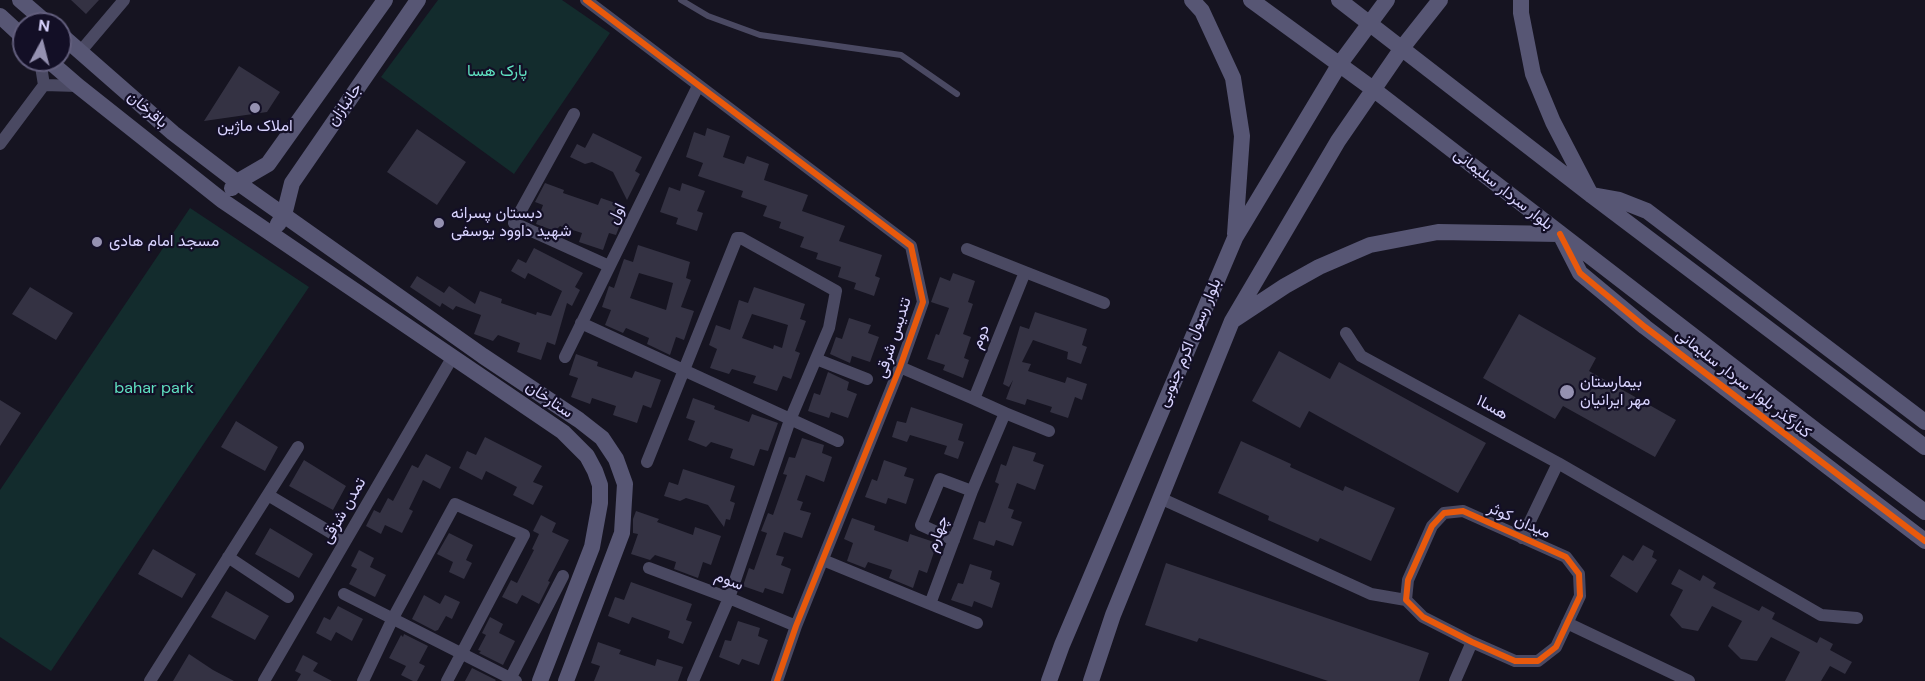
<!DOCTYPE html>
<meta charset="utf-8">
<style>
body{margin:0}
#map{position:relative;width:1925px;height:681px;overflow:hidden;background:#161421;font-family:"DM Sans",sans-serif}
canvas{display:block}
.north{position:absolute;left:12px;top:12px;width:60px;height:60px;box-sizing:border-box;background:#130f26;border:2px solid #625e7d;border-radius:50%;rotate:7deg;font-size:16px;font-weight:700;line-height:24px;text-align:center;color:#d9d4ff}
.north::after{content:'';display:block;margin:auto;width:21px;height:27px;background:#9591b1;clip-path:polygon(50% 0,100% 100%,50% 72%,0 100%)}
</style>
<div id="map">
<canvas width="1925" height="681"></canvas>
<div class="north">N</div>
</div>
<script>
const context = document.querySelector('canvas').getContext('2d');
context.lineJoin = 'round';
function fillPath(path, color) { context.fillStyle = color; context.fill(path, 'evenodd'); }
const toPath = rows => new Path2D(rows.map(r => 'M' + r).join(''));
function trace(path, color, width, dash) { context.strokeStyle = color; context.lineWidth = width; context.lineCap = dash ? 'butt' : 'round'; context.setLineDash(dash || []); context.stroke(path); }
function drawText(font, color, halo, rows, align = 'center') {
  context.font = font + ' "DM Sans",Vazirmatn,sans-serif'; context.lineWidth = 4.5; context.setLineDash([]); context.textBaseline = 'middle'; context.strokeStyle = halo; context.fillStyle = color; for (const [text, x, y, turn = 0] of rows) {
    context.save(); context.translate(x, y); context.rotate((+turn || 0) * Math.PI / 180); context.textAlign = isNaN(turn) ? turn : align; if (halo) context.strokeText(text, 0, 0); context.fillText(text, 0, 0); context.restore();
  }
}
const green = toPath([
 [438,0,562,0,610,33,514,174,381,77],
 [190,208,309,287,51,671,0,637,0,490]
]);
const building = toPath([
 [71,0,99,0,86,14],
 [239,66,280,92,267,112,204,121],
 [707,128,730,136,723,157,744,164,747,156,769,164,764,180,808,195,802,211,845,226,839,241,882,255,875,276,880,278,874,296,854,289,856,283,838,277,841,267,816,259,818,253,800,247,804,237,779,228,781,222,763,216,767,206,741,197,743,191,698,176,703,163,686,157,694,132,705,136],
 [417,129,466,162,437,205,387,172],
 [593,133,642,157,635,171,640,174,627,200,613,172,592,162,585,164,570,157,577,144,585,148],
 [545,183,564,190,563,193,598,205,601,198,627,207,616,235,609,233,603,250,579,242,582,233,560,226,555,231,536,224,543,205,535,202],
 [682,183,705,191,697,211,703,213,697,231,676,224,678,218,660,212,669,187,680,191],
 [638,245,690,262,686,278,691,280,681,307,694,311,684,340,676,337,670,355,647,344,649,338,626,328,623,333,605,325,611,310,602,307,609,286,614,288,624,259,633,262],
 [639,273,673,283,666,310,630,298],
 [534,248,583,273,575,287,580,290,572,306,567,303,555,345,547,342,541,360,517,352,520,343,498,335,493,341,474,334,481,315,456,306,453,310,442,303,440,307,410,287,417,276,444,293,449,286,475,304,480,291,502,299,501,303,536,315,537,312,551,316,562,291,528,273,525,279,511,271,518,259,526,263],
 [953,273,975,281,968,302,973,304,963,334,971,337,964,358,969,360,963,378,943,370,945,365,927,359,936,334,939,335,949,308,931,302,940,277,950,281],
 [30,287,73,313,56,340,12,314],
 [754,287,805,304,800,319,806,321,795,351,800,353,791,379,783,376,777,391,753,383,756,376,732,369,729,374,710,368,717,349,709,345,716,325,730,330,739,300,748,303],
 [752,314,788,325,782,348,774,345,773,349,742,338],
 [1035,312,1087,329,1082,345,1087,347,1081,364,1067,359,1068,352,1033,340,1022,362,1031,364,1028,371,1065,383,1067,377,1087,384,1082,400,1075,397,1068,418,1050,412,1052,407,1027,399,1025,405,1006,399,1013,380,1009,387,1003,384,1020,326,1029,329],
 [1519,314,1596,358,1589,371,1676,420,1655,457,1563,406,1555,419,1483,378],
 [849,318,871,325,868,333,879,337,870,362,852,356,850,363,830,354,836,337,842,339],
 [1279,351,1330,379,1339,362,1486,443,1458,493,1309,411,1300,428,1252,401],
 [576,354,598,362,597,366,632,378,635,371,661,380,651,408,643,405,637,423,613,415,616,406,592,398,590,404,571,397,578,378,569,375],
 [828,372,849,382,847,390,857,394,848,418,831,412,829,418,808,411,814,393,820,395],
 [693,398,715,406,714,409,749,422,752,414,778,423,768,451,760,449,754,466,730,458,733,449,711,442,706,447,688,440,695,421,686,418],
 [0,400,21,413,0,446],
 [911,407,963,424,958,440,964,442,958,459,944,454,947,446,910,435,907,442,892,437,897,421,906,423],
 [236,421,278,447,265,471,221,447],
 [485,437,542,466,533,482,543,486,533,505,513,495,517,487,486,471,482,480,459,468,467,451,476,455],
 [802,438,824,445,822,453,832,457,824,482,806,475,797,500,803,502,800,510,811,513,802,538,784,532,776,555,784,557,781,565,791,569,783,594,765,588,763,593,743,586,749,568,754,570,767,533,761,531,768,513,773,515,787,475,783,474,789,457,795,458],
 [1241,441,1291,464,1290,467,1343,491,1345,486,1395,508,1371,561,1320,538,1318,542,1268,520,1269,516,1218,493],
 [1013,446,1036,453,1033,461,1044,465,1035,490,1017,483,1008,508,1014,510,1011,518,1022,522,1013,546,996,540,994,546,973,539,979,521,985,523,999,484,995,482,1001,464,1006,466],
 [426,454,451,467,440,489,423,480,409,509,413,511,402,533,385,525,381,534,366,526,374,510,380,513,388,498,393,501,412,465,418,468],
 [304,460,346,486,333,510,289,486],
 [884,460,907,468,904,476,914,479,906,504,888,498,886,504,865,497,872,479,877,481],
 [683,469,735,486,730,501,735,503,730,520,726,519,724,527,708,505,686,498,680,501,664,496,669,482,678,485],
 [636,511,659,519,657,522,693,535,695,527,721,536,711,565,703,562,698,578,674,569,676,562,655,555,650,560,631,554,638,534,633,533,633,519],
 [541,515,556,523,552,532,569,540,548,581,550,582,539,604,522,595,517,604,502,597,511,580,517,583,534,550,532,549,539,534,533,531],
 [852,518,875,526,874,530,908,542,910,534,937,543,927,573,919,570,913,588,889,578,892,570,868,562,865,568,847,561,853,543,844,539],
 [270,528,313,554,299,578,255,554],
 [449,533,473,545,466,560,472,563,464,579,449,572,453,562,437,554],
 [1643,545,1654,551,1652,557,1657,560,1637,593,1610,576,1623,555,1633,561],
 [153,549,196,574,182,598,138,574],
 [359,550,374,558,370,567,386,575,375,597,349,584,357,569,351,566],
 [1166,563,1429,653,1419,681,1328,681,1199,638,1197,642,1145,625],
 [970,564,992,571,990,579,1000,583,992,608,974,601,972,607,951,600,958,583,963,584],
 [1679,569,1700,581,1703,575,1716,583,1713,588,1759,611,1762,606,1775,613,1772,619,1817,643,1820,637,1833,644,1830,650,1852,662,1845,674,1830,666,1821,681,1785,681,1800,652,1771,637,1757,661,1741,659,1728,646,1742,621,1712,606,1698,631,1682,628,1670,615,1683,590,1671,584],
 [631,582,692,604,686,620,692,622,683,644,668,638,670,631,632,617,629,624,608,616,615,597,624,600],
 [226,591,269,616,255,640,211,617],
 [424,595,440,604,445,595,460,602,452,619,446,616,438,630,435,631,412,619],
 [338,606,363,619,352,641,336,632,331,641,316,633,324,617,330,620],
 [490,617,503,624,499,633,515,641,503,665,479,653,481,651,478,650,486,635,482,633],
 [738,621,760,628,758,636,768,640,759,665,742,659,739,665,719,657,725,640,731,641],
 [404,634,428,646,419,663,425,666,417,681,413,681,401,675,406,666,389,658,401,635,403,637],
 [598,642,621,650,619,654,655,666,657,659,683,667,678,681,594,681,600,666,591,663],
 [189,654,213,670,234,681,173,681],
 [303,655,318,663,313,671,332,681,297,681,301,674,295,671],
 [472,668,496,680,495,681,465,681]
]);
const lane = toPath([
 [681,0,708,16,760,35,901,55,957,94]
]);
const street = toPath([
 [586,0,911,246,923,302,900,367,796,626,777,681],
 [80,52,124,0],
 [40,60,44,85],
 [44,85,78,86],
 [574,114,514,223,609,266],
 [0,144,44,85],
 [1025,272,1104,303],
 [581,323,838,441],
 [1346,333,1361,356,1558,463,1522,538],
 [565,357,698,86],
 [816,359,867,379],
 [900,367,974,399,1025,272,967,249],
 [974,399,1005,413],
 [647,462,737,238,741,238,836,291,829,328,790,420,729,598,693,681],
 [1558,463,1821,615,1857,618],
 [268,495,345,541],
 [1160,498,1371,594,1406,600],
 [1463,511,1566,557,1579,574,1580,596,1556,647,1538,661,1515,661,1472,642,1423,617,1406,600,1408,580,1432,526,1444,513,1463,511],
 [954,540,921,525,940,479,972,491],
 [228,557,288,597],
 [823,560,930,604,972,491,1005,413,1049,431],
 [649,568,729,598,796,626],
 [344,594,516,681],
 [930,604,977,623],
 [1567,623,1689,681],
 [150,681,298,447],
 [264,681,452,358],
 [363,681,393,618,455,504,524,535,447,681],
 [509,681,563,576],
 [1455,681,1472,642]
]);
const secondary = toPath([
 [20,0,48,24],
 [1192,0,1202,11,1233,78,1242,136,1235,234],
 [1251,0,1373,89,1818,432,1925,512],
 [1339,0,1591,195,1925,447],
 [1521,0,1521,13,1533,74,1553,122,1591,195,1619,200,1647,211,1925,422],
 [0,16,24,38],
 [60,34,173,133,237,182,483,356,579,420,602,438,616,459,625,484,622,533,566,681],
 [48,60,78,86,223,201,563,432,587,456,595,471,600,485,600,503,592,547,540,681],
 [232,188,237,182,268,164,385,0],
 [278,224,284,215,292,183,418,0],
 [1232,321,1285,286,1319,267,1370,245,1438,232,1560,234,1580,273,1645,327,1925,541],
 [1049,681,1062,645,1235,238,1339,65,1387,0],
 [1091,681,1113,615,1232,321,1338,141,1402,48,1440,0]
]);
const cycleway = toPath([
 [586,0,911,246,923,302,900,367,796,626,777,681],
 [1560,234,1580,273,1645,327,1925,541],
 [1463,511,1566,557,1579,574,1580,596,1556,647,1538,661,1515,661,1472,642,1423,617,1406,600,1408,580,1432,526,1444,513,1463,511]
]);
const markers = [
 [255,108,6,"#9591b1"],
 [439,223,6,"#9591b1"],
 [97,242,6,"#9591b1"],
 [1567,392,8,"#9591b1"]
];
const parkNames = [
 ["پارک هسا",497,72],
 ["bahar park",154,389]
];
const streetNames = [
 ["جانبازان",345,105,-55],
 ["باقرخان",147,110,41],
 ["بلوار سردار سلیمانی",1503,190,38],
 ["اول",617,214,-64],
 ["دوم",981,337,-68],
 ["تندیس شرقی",894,338,-72],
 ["بلوار رسول اکرم جنوبی",1190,343,-67],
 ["کنارگذر بلوار سردار سلیمانی",1743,384,38],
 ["ستارخان",549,400,34],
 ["هسا۱",1492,408,29],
 ["تمدن شزقی",344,511,-60],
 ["میدان کوثر",1519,521,24],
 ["چهارم",938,534,-70],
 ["سوم",729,581,21]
];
const poiNames = [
 ["املاک ماژین",255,127,"center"],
 ["دبستان پسرانه",451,214],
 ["شهید داوود یوسفی",451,232],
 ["مسجد امام هادی",109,242],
 ["بیمارستان",1580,383],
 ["مهر ایرانیان",1580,401]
];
fillPath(green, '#132c2d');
fillPath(building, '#343243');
trace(lane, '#4a4962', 6);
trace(street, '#4a4962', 12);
trace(secondary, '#575674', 16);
trace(cycleway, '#e8590c', 6);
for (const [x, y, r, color] of markers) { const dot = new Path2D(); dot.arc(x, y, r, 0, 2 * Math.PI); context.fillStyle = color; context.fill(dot); trace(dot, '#130f26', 2); }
drawText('16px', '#5fe0c0', '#130f26', parkNames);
drawText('16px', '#d9d4ff', '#130f26', streetNames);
drawText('16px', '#d9d4ff', '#130f26', poiNames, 'left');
</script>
